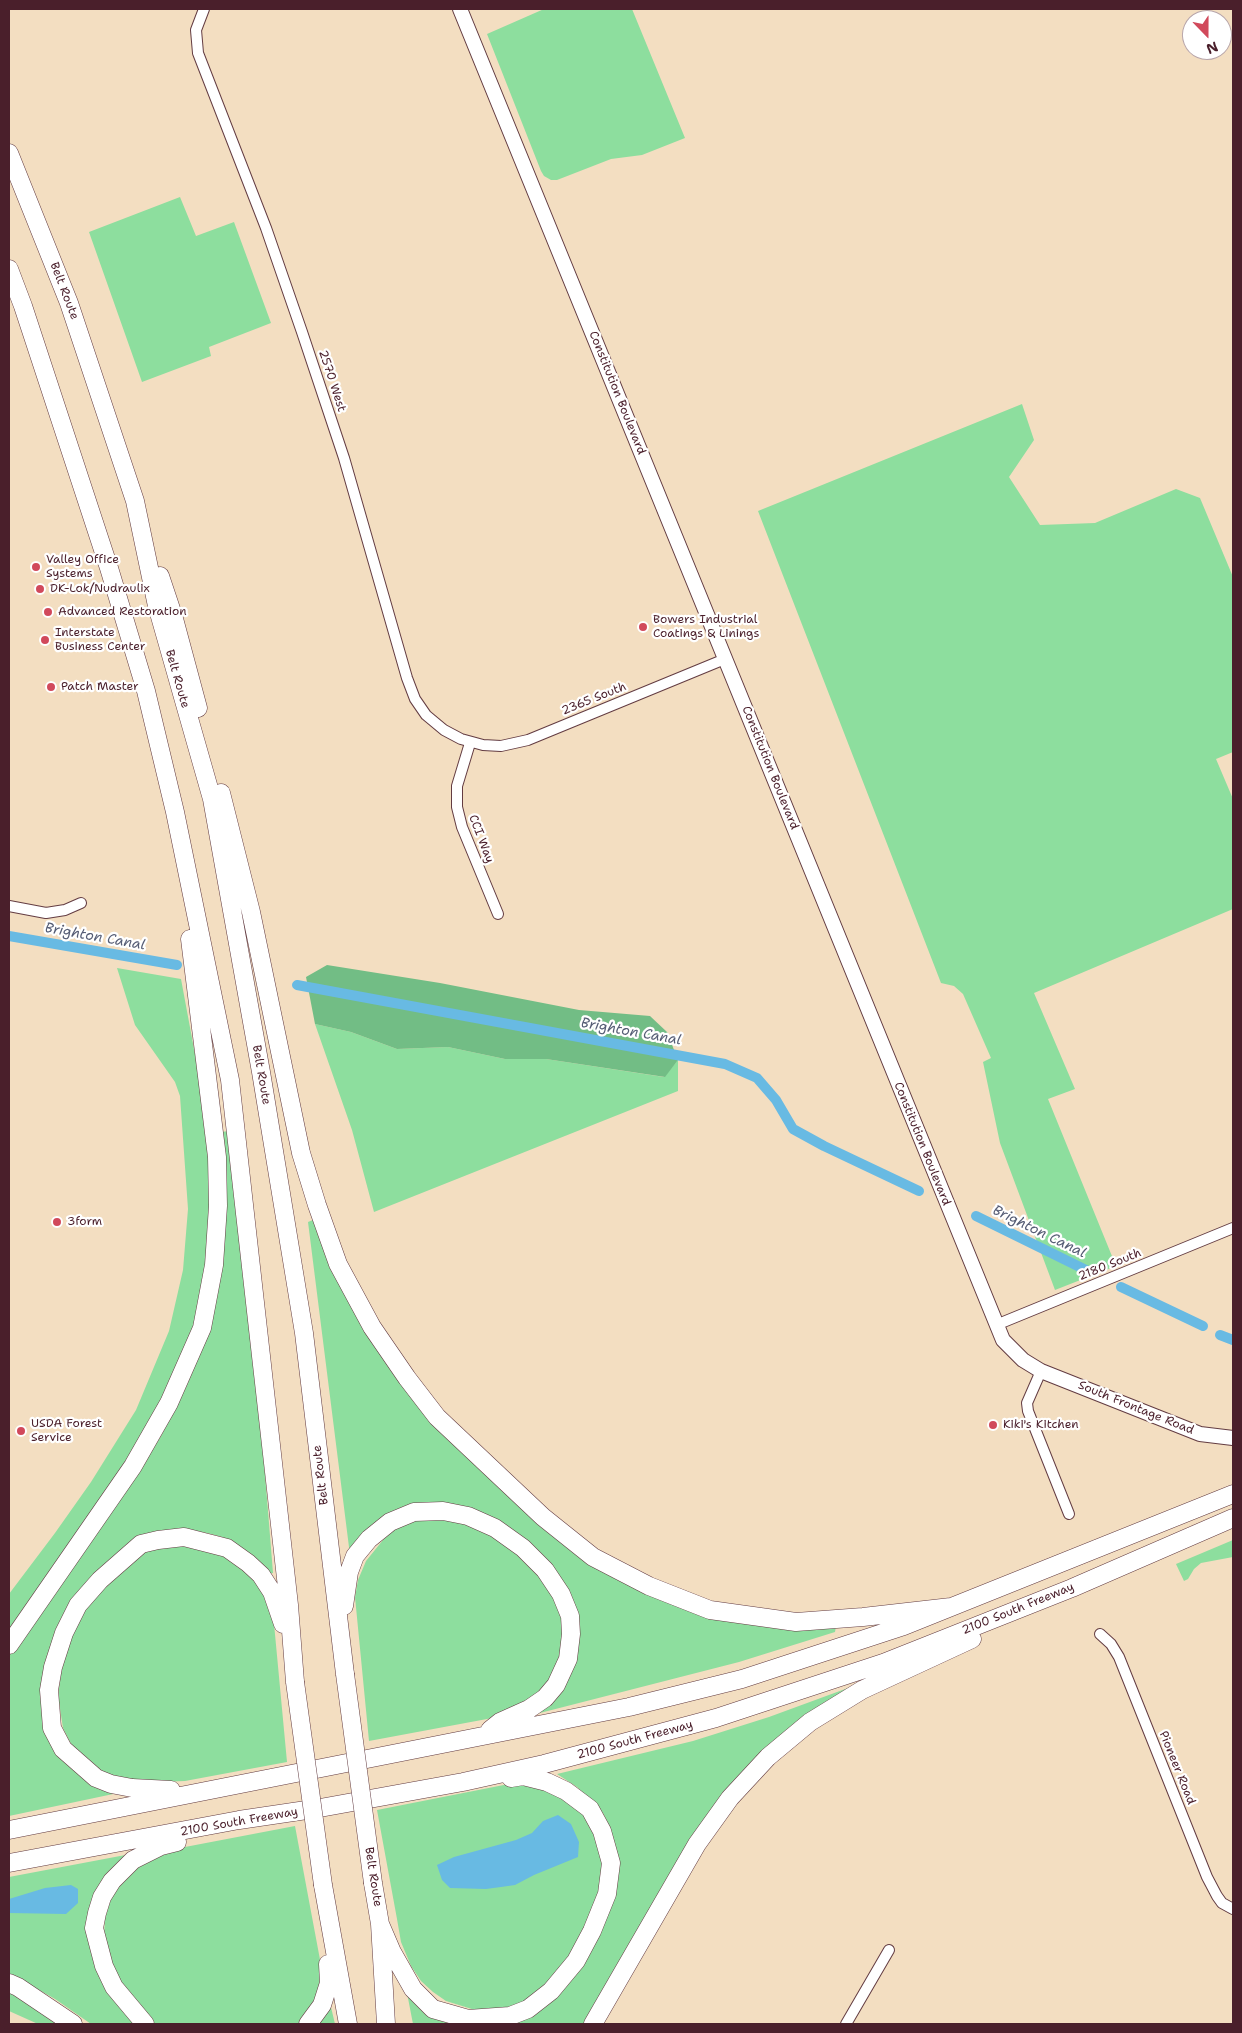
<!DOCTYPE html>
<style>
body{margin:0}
#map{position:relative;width:1242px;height:2033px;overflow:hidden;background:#f3dec1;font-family:"Shantell Sans",sans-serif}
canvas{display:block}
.frame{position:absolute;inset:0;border:10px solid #4a1f2b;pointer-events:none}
.north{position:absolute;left:1182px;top:10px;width:50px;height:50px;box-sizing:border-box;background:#fff;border:1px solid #b7a5aa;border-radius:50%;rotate:158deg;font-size:14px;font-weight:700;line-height:20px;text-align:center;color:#4a1f2b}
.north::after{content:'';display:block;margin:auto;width:18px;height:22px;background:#d1495b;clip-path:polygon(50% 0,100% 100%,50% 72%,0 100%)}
</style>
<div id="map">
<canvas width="1242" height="2033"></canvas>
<div class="frame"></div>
<div class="north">N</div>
</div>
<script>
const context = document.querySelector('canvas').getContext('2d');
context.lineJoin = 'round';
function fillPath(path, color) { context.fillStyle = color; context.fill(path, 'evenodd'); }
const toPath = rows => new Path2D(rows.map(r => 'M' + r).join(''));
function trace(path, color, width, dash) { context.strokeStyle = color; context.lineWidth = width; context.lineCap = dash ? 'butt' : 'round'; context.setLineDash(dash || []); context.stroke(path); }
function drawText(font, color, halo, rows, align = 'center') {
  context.font = font + ' "Shantell Sans",sans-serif'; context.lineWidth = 4.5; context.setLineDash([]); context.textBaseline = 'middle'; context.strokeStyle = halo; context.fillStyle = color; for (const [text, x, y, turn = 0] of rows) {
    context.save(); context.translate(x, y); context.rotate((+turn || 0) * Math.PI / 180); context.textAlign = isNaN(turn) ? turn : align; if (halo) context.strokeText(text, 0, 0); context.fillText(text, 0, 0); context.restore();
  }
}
const green = toPath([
 [544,9,632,9,685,138,642,155,611,159,557,180,551,180,544,176,541,171,487,34],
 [180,197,196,236,234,222,271,323,209,347,211,356,142,382,89,232],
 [1022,404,1034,440,1009,477,1040,525,1095,523,1176,489,1200,498,1233,577,1233,752,1216,759,1233,799,1233,909,1034,993,1075,1089,1048,1099,1116,1266,1055,1290,1000,1143,983,1062,991,1058,963,994,954,986,941,983,758,511],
 [117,968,181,979,213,1151,206,1291,168,1402,9,1636,9,1594,55,1533,91,1482,136,1410,169,1331,183,1270,188,1209,180,1096,175,1082,135,1025],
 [315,1024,351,1032,397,1049,448,1047,505,1059,546,1059,664,1077,678,1060,678,1091,374,1212,352,1130],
 [228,1131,255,1350,273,1573,267,1574,241,1548,222,1537,207,1533,188,1530,145,1537,62,1632,52,1734,118,1793,9,1816,9,1654,138,1474,161,1436,186,1387,198,1356,222,1132],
 [313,1220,330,1263,441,1432,546,1531,585,1560,661,1599,836,1626,835,1632,739,1662,536,1714,575,1620,498,1520,470,1508,427,1507,350,1555,308,1222],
 [428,1516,480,1522,543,1577,563,1616,564,1644,552,1677,540,1694,503,1716,369,1741,355,1597,358,1580,366,1561,383,1540,395,1529,412,1521],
 [1233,1540,1233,1557,1201,1563,1194,1569,1188,1579,1184,1581,1176,1564],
 [157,1544,214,1546,260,1581,273,1613,287,1762,185,1781,132,1783,94,1768,80,1756,70,1742,63,1728,58,1696,61,1673,67,1649,78,1622,91,1600,119,1567],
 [867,1681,737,1789,592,2024,413,2024,407,1993,426,2004,511,2019,591,1951,612,1904,617,1884,618,1861,611,1830,603,1813,577,1787,557,1774,693,1741,769,1717],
 [519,1782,533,1783,588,1812,608,1857,595,1921,544,1992,504,2010,475,2010,446,2001,433,1992,421,1981,411,1966,401,1942,397,1919,377,1810],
 [295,1826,321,1965,319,1989,314,2004,301,2024,155,2024,137,2006,111,1969,104,1935,105,1918,111,1899,120,1883,133,1869,150,1857,185,1847],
 [136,1853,93,1931,140,2024,91,2024,55,1999,9,1973,9,1877],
 [9,1986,70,2024,38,2024,9,2011],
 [330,2003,335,2024,313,2024]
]);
const forest = toPath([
 [327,965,440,983,579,1010,650,1016,667,1032,678,1060,665,1077,546,1059,505,1059,448,1047,397,1049,351,1032,315,1024,306,977]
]);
const water = toPath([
 [558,1815,571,1824,579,1842,578,1857,534,1875,515,1885,501,1887,486,1889,450,1888,442,1880,437,1865,454,1857,516,1840,532,1833,543,1821],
 [71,1885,78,1889,78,1903,66,1914,9,1913,9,1899,45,1888]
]);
const canal = toPath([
 [9,936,177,965],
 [297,985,725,1064,757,1078,776,1100,793,1129,824,1146,919,1191],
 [976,1216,1090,1272],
 [1121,1287,1203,1326],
 [1220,1335,1233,1340]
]);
const street = toPath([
 [204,9,196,30,198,53,266,228,302,332,344,458,407,678,415,699,426,715,444,730,461,739,483,745,501,746,528,740,725,659],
 [470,743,457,786,457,807,462,827,498,914],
 [9,906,46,913,65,910,81,903],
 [996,1325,1233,1228],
 [1041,1371,1027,1403,1028,1411,1069,1514],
 [1100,1634,1111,1644,1119,1657,1207,1877,1217,1896,1222,1903,1233,1909],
 [846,2024,889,1950]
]);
const secondary = toPath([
 [460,9,1003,1340,1023,1360,1041,1371,1200,1434,1233,1438]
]);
const highway = toPath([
 [9,153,69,303,135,501,157,606,212,799,261,1072,304,1333,345,1674],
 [9,269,23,306,109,568,146,691,175,812,230,1080,289,1605,295,1682],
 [160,576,173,615,198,708],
 [221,793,251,912,301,1153,317,1205,338,1264,372,1327,407,1378,437,1417,543,1517,593,1557,649,1586,710,1610,796,1622,863,1617,951,1607],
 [344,1606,349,1572,355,1556,369,1539,390,1522,414,1512,443,1511,468,1516,495,1528,523,1548,545,1570,561,1594,570,1616,571,1634,568,1659,556,1685,545,1698,529,1709,500,1722,490,1730],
 [9,1645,133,1466,169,1403,202,1328,214,1265,218,1206,217,1157,190,939],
 [171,1790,132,1788,111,1784,96,1778,63,1749,52,1728,49,1690,53,1667,64,1633,78,1605,100,1580,141,1544,158,1540,184,1537,227,1548,248,1563,261,1575,272,1592,283,1624],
 [9,1830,629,1707,742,1679,904,1626,1233,1494],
 [9,1863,239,1820,320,1808,463,1782,544,1764,716,1718,883,1663,1072,1588,1233,1518],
 [373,1883,380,1924,386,2024],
 [323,1885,348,2024],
 [380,1924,392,1952,413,1989,433,2009,468,2019,510,2016,528,2009,551,1991,576,1961,592,1931,607,1894,611,1863,602,1831,590,1809,566,1791,547,1782,523,1776,511,1778],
 [9,1983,18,1987,73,2024],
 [145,2024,114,1987,104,1966,94,1928,97,1913,102,1897,112,1881,133,1860,161,1846,177,1842],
 [308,2024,322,2005,329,1983,328,1964],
 [593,2024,697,1844,730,1798,768,1757,810,1722,862,1690,972,1639]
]);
const highwayBridge = toPath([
 [345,1674,373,1883],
 [295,1682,323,1885]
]);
const markers = [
 [36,567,5,"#d1495b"],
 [40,589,5,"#d1495b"],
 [48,612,5,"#d1495b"],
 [643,627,5,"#d1495b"],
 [45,640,5,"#d1495b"],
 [51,687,5,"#d1495b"],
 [57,1222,5,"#d1495b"],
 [993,1425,5,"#d1495b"],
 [21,1431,5,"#d1495b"]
];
const streetNames = [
 ["Belt Route",64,291,69],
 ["2570 West",332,381,72],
 ["Constitution Boulevard",617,393,68],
 ["Belt Route",177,679,74],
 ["2365 South",594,699,-22],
 ["Constitution Boulevard",770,768,68],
 ["CCI Way",481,839,69],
 ["Belt Route",261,1075,80],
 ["Constitution Boulevard",922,1144,68],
 ["2180 South",1110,1265,-22],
 ["South Frontage Road",1136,1408,22],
 ["Belt Route",321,1475,-97],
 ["2100 South Freeway",1018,1609,-22],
 ["2100 South Freeway",635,1740,-15],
 ["Pioneer Road",1177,1768,68],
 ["2100 South Freeway",239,1822,-10],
 ["Belt Route",373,1877,81]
];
const poiNames = [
 ["Valley Office",46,560],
 ["Systems",46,574],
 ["DK-Lok/Nudraulix",50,589],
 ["Advanced Restoration",58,612],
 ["Bowers Industrial",653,620],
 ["Coatings & Linings",653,634],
 ["Interstate",55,633],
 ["Business Center",55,647],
 ["Patch Master",61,687],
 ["3form",67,1222],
 ["USDA Forest",31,1424],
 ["Service",31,1438],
 ["Kiki's Kitchen",1003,1425]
];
const waterNames = [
 ["Brighton Canal",95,937,10],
 ["Brighton Canal",631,1032,10],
 ["Brighton Canal",1039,1232,26]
];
fillPath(green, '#8dde9e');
fillPath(forest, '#72bd85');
fillPath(water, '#68bae3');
trace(canal, '#68bae3', 10);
trace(street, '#633c42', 12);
trace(secondary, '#633c42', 16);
trace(highway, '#633c42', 19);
trace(street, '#fff', 10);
trace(secondary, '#fff', 14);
trace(highway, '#fff', 18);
trace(highwayBridge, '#633c42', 19, []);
trace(highwayBridge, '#fff', 18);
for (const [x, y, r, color] of markers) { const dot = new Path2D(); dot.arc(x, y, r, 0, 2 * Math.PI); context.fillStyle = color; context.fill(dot); trace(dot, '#fff', 2); }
drawText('12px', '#4a1f2b', '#fff', streetNames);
drawText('12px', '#4a1f2b', '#fff', poiNames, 'left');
drawText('italic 14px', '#565d75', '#fff', waterNames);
</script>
